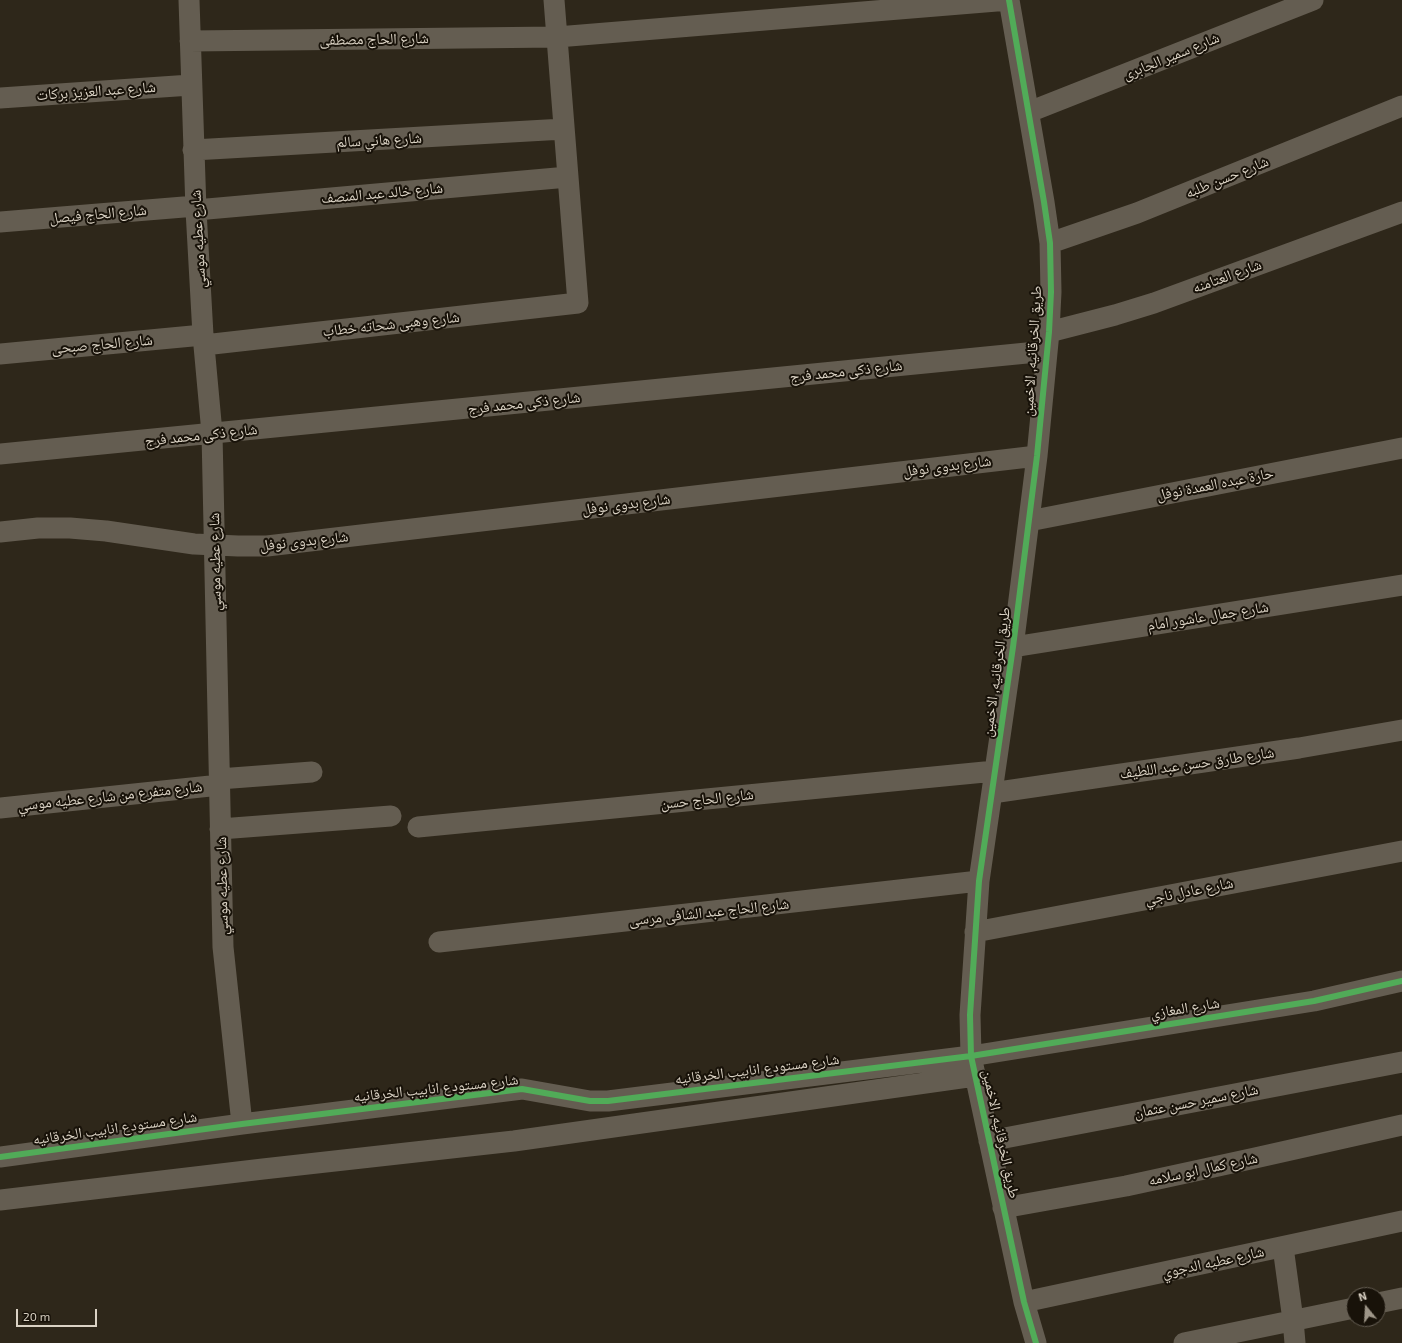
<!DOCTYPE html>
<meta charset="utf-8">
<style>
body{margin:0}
#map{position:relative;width:1402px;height:1343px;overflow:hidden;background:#2e271a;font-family:"Exo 2",sans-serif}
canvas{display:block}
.north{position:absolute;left:1346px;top:1287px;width:40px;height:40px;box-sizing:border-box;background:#181209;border:1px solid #665f54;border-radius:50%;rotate:342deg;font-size:11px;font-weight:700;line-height:16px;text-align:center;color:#dad2c4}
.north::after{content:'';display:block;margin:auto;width:14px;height:18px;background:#9e9688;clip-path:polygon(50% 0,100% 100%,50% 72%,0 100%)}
.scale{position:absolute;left:16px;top:1309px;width:81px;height:18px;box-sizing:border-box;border:2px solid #dad2c4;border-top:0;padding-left:5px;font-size:12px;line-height:14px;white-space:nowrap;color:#dad2c4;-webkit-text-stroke:3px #181209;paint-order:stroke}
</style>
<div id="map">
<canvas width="1402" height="1343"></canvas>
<div class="north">N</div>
<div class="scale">20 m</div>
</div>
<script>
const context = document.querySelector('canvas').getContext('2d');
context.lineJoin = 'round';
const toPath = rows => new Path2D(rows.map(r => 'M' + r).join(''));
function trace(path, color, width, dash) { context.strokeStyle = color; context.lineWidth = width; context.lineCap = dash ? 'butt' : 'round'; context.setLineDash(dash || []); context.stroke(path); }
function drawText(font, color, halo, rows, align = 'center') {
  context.font = font + ' "Exo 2","Noto Naskh Arabic",sans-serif'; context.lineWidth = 4; context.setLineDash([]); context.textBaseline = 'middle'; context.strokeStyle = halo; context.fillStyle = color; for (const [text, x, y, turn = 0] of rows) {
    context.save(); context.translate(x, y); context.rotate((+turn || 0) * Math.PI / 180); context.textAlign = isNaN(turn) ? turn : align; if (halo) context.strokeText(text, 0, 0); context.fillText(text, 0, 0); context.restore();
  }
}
const minor = toPath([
 [189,0,196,210,203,335,212,433,223,947,242,1124],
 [1009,0,1044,202,1050,243,1051,292,1049,332,1037,456,1013,647,979,881,970,1015,971,1056,1024,1302,1036,1343],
 [190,41,557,37,1009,0],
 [0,98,191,85],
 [1029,112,1313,0],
 [193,150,564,129],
 [196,210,568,177],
 [0,222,196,206],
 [1050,243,1137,213,1402,106],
 [1049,332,1115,315,1154,303,1402,212],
 [204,345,578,303,554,0],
 [0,354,203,335],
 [0,454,1047,351],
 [1029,521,1402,448],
 [0,532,38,528,70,528,106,531,194,544,238,546,267,546,1037,456],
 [1013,647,1402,585],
 [219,779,312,772],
 [992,793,1299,748,1402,730],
 [0,808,220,785],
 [418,827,995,771],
 [220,829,391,816],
 [975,932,1402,851],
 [439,942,979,881],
 [989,1141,1402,1062],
 [0,1157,242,1124,522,1089,590,1101,608,1101,971,1056,1314,1001,1402,981],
 [0,1200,263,1169,514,1141,975,1076],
 [1003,1208,1126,1186,1255,1158,1402,1125],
 [1283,1247,1293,1320,1295,1343],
 [1024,1302,1402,1221],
 [1378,1303,1402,1298],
 [1184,1343,1354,1308]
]);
const cycleway = toPath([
 [1009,0,1044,202,1050,243,1051,292,1049,332,1037,456,1013,647,979,881,970,1015,971,1056,1024,1302,1036,1343],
 [0,1157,242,1124,522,1089,590,1101,608,1101,971,1056,1314,1001,1402,981]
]);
const streetNames = [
 ["شارع الحاج مصطفى",374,39,-1],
 ["شارع سمير الجابرى",1171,56,-22],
 ["شارع عبد العزيز بركات",96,91,-4],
 ["شارع هاني سالم",379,140,-3],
 ["شارع حسن طلبه",1227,177,-22],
 ["شارع خالد عبد المنصف",382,193,-5],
 ["شارع الحاج فيصل",98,214,-5],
 ["شارع عطيه موسي",198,239,-93],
 ["شارع العتامنه",1227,276,-20],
 ["شارع وهبى شحاته خطاب",391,324,-6],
 ["شارع الحاج صبحى",102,344,-5],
 ["طريق الخرقانيه, الاخمين",1032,351,-86],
 ["شارع ذكى محمد فرج",846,371,-6],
 ["شارع ذكى محمد فرج",524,403,-6],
 ["شارع ذكى محمد فرج",201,435,-6],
 ["شارع بدوى نوفل",947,466,-7],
 ["حارة عبده العمدة نوفل",1215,484,-11],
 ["شارع بدوى نوفل",626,504,-7],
 ["شارع بدوى نوفل",304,541,-6],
 ["شارع عطيه موسي",215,562,-91],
 ["شارع جمال عاشور امام",1208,616,-9],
 ["طريق الخرقانيه, الاخمين",996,672,-82],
 ["شارع طارق حسن عبد اللطيف",1197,763,-8],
 ["شارع متفرع من شارع عطيه موسي",110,796,-6],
 ["شارع الحاج حسن",707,799,-6],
 ["شارع عطيه موسي",222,886,-91],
 ["شارع عادل ناجي",1189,891,-11],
 ["شارع الحاج عبد الشافى مرسى",709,912,-6],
 ["شارع المغازي",1185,1008,-9],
 ["شارع مستودع انابيب الخرقانيه",757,1069,-7],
 ["شارع مستودع انابيب الخرقانيه",436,1088,-6],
 ["شارع سمير حسن عثمان",1196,1101,-11],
 ["شارع مستودع انابيب الخرقانيه",115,1128,-8],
 ["طريق الخرقانيه, الاخمين",1001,1134,78],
 ["شارع كمال ابو سلامه",1203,1169,-12],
 ["شارع عطيه الدجوي",1213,1262,-12]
];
trace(minor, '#645d51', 21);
trace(cycleway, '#51ab58', 6);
drawText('15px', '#dad2c4', '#181209', streetNames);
</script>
